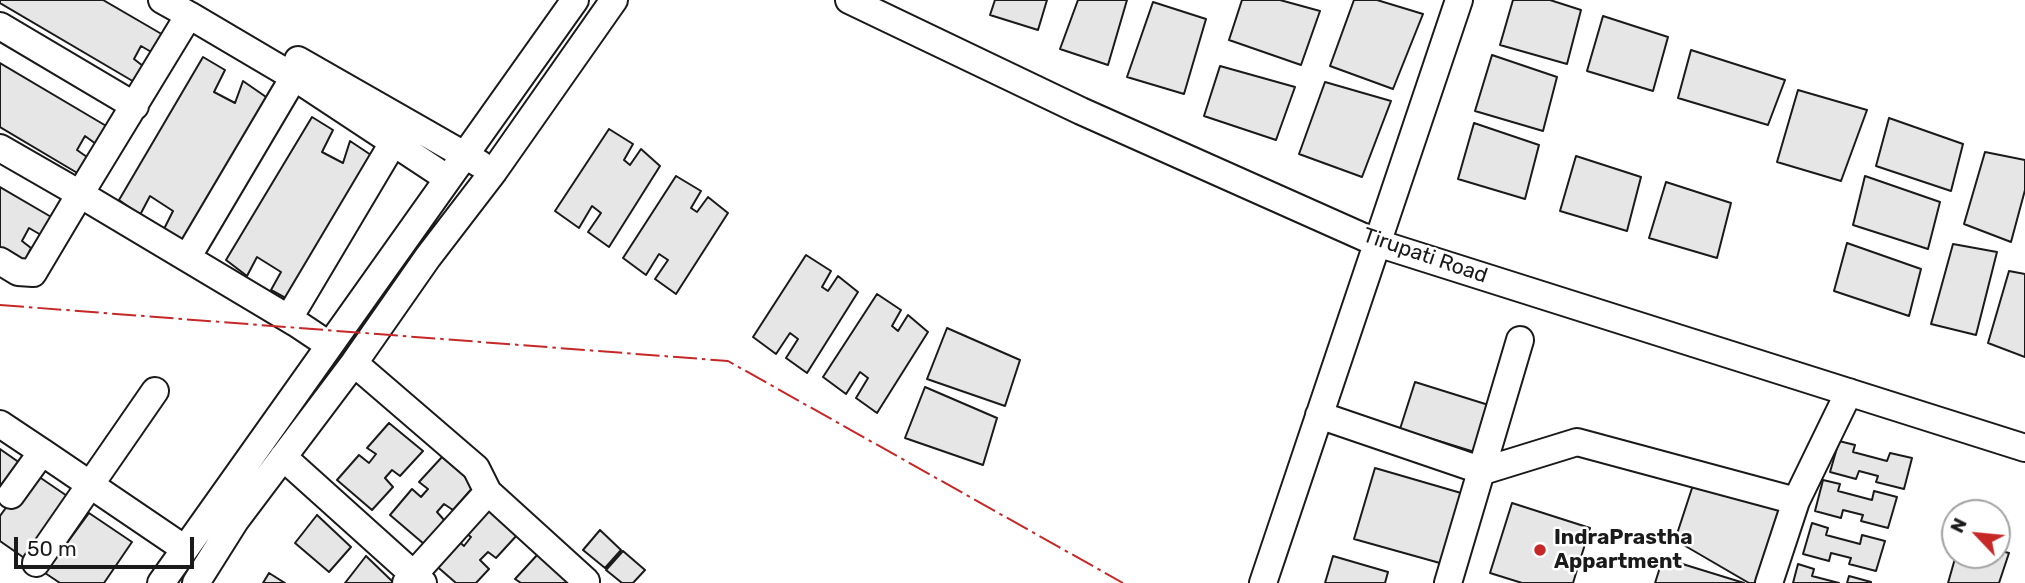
<!DOCTYPE html>
<style>
body{margin:0}
#map{position:relative;width:2025px;height:583px;overflow:hidden;background:#fff;font-family:Rubik,sans-serif}
canvas{display:block}
.north{position:absolute;left:1941px;top:499px;width:70px;height:70px;box-sizing:border-box;background:#fff;border:2px solid #a3a3a3;border-radius:50%;rotate:296deg;font-size:19px;font-weight:700;line-height:28px;text-align:center;color:#1a1a1a}
.north::after{content:'';display:block;margin:auto;width:24px;height:32px;background:#c62828;clip-path:polygon(50% 0,100% 100%,50% 72%,0 100%)}
.scale{position:absolute;left:14px;top:537px;width:180px;height:32px;box-sizing:border-box;border:4px solid #1a1a1a;border-top:0;padding-left:9px;font-size:21px;line-height:24px;white-space:nowrap;color:#1a1a1a;-webkit-text-stroke:5px #fff;paint-order:stroke}
</style>
<div id="map">
<canvas width="2025" height="583"></canvas>
<div class="north">N</div>
<div class="scale">50 m</div>
</div>
<script>
const context = document.querySelector('canvas').getContext('2d');
context.lineJoin = 'round';
function fillPath(path, color) { context.fillStyle = color; context.fill(path, 'evenodd'); }
const toPath = rows => new Path2D(rows.map(r => 'M' + r).join(''));
function trace(path, color, width, dash) { context.strokeStyle = color; context.lineWidth = width; context.lineCap = dash ? 'butt' : 'round'; context.setLineDash(dash || []); context.stroke(path); }
function drawText(font, color, halo, rows, align = 'center') {
  context.font = font + ' Rubik,sans-serif'; context.lineWidth = 5; context.setLineDash([]); context.textBaseline = 'middle'; context.strokeStyle = halo; context.fillStyle = color; for (const [text, x, y, turn = 0] of rows) {
    context.save(); context.translate(x, y); context.rotate((+turn || 0) * Math.PI / 180); context.textAlign = isNaN(turn) ? turn : align; if (halo) context.strokeText(text, 0, 0); context.fillText(text, 0, 0); context.restore();
  }
}
const building = toPath([
 [0,0,103,0,165,36,153,53,141,46,134,59,143,66,136,83,0,3,0,0],
 [995,0,1047,0,1038,30,990,15,995,0],
 [1078,0,1127,0,1108,65,1060,49,1078,0],
 [1242,0,1280,0,1320,11,1301,65,1229,40,1242,0],
 [1354,0,1377,0,1423,14,1393,89,1330,66,1354,0],
 [1513,0,1550,0,1581,10,1567,64,1500,45,1513,0],
 [1153,2,1206,19,1184,94,1127,77,1153,2],
 [1603,16,1668,37,1653,91,1587,71,1603,16],
 [1691,50,1785,80,1768,125,1678,98,1691,50],
 [1492,55,1557,77,1543,131,1475,111,1492,55],
 [203,57,225,70,214,92,235,103,243,81,269,99,183,241,164,229,173,211,150,196,140,215,119,200,203,57],
 [0,63,108,127,96,144,85,136,77,150,87,157,79,174,0,127,0,63],
 [1220,66,1295,87,1276,140,1204,116,1220,66],
 [1325,82,1391,101,1362,177,1299,154,1325,82],
 [1798,90,1867,110,1841,181,1777,162,1798,90],
 [312,117,333,130,322,152,343,163,350,141,377,159,291,301,271,290,281,272,257,257,247,276,226,260,312,117],
 [1889,118,1963,144,1951,191,1876,166,1889,118],
 [1474,123,1539,145,1525,199,1458,179,1474,123],
 [609,129,633,144,624,160,630,165,641,149,660,166,609,247,588,232,601,213,592,206,579,228,555,211,609,129],
 [1985,152,2025,160,2025,190,2011,242,1964,224,1985,152],
 [1576,156,1641,177,1627,231,1560,211,1576,156],
 [676,176,701,191,691,208,697,212,708,197,728,213,676,294,655,279,668,260,659,254,646,275,623,258,676,176],
 [1865,176,1940,202,1928,249,1853,225,1865,176],
 [1666,182,1731,203,1717,258,1649,238,1666,182],
 [0,187,53,218,41,235,29,228,22,241,31,248,23,265,0,251,0,187],
 [1847,243,1921,269,1909,316,1834,291,1847,243],
 [1953,244,1997,252,1976,335,1931,324,1953,244],
 [806,255,831,271,822,287,828,291,838,276,858,292,807,373,786,358,798,339,790,333,776,354,753,337,806,255],
 [2009,271,2025,274,2025,357,1988,343,2009,271],
 [877,294,901,310,892,326,898,331,908,315,928,332,877,413,856,398,868,378,860,372,846,394,823,377,877,294],
 [947,328,1020,360,1005,406,927,379,947,328],
 [1415,382,1495,407,1481,454,1400,429,1415,382],
 [925,387,997,418,983,465,905,438,925,387],
 [389,423,423,451,400,476,392,470,385,478,393,487,372,510,337,480,359,455,369,463,376,454,367,448,389,423],
 [1839,441,1855,445,1853,452,1887,461,1890,453,1912,458,1904,489,1876,482,1878,476,1859,471,1856,479,1830,472,1839,441],
 [0,449,20,463,0,493,0,449],
 [442,457,475,485,453,510,444,504,437,512,445,521,424,544,390,515,412,489,421,497,428,489,419,482,442,457],
 [1375,468,1468,495,1447,565,1354,539,1375,468],
 [32,472,73,500,30,562,0,541,0,516,32,472],
 [1696,476,1784,505,1756,583,1749,583,1675,540,1696,476],
 [1823,480,1840,484,1838,491,1872,500,1874,491,1897,497,1888,528,1861,521,1863,515,1843,510,1841,518,1815,511,1823,480],
 [1512,503,1590,528,1573,583,1522,583,1490,573,1512,503],
 [485,505,518,534,496,558,488,552,480,560,489,569,476,583,456,583,433,563,455,538,464,546,471,537,462,530,485,505],
 [89,513,132,542,104,583,60,583,45,573,89,513],
 [317,515,351,547,329,572,295,543,317,515],
 [1812,523,1828,528,1826,535,1860,544,1862,535,1885,541,1876,571,1849,564,1851,558,1831,553,1829,561,1803,554,1812,523],
 [600,530,621,550,605,568,583,550,600,530],
 [1997,550,2009,553,1999,583,1948,583,1956,555,1997,555,1997,550],
 [623,551,645,570,633,583,622,583,606,570,623,551],
 [538,554,570,583,521,583,515,579,538,554],
 [366,556,394,583,345,583,366,556],
 [1333,556,1388,572,1385,583,1325,583,1333,556],
 [1663,558,1744,583,1655,583,1663,558],
 [1798,564,1814,569,1812,576,1839,583,1793,583,1798,564],
 [269,573,285,583,263,583,269,573],
 [1849,576,1871,582,1871,583,1847,583,1849,576]
]);
const minor = toPath([
 [162,0,189,15],
 [849,0,1081,111,1377,243,2025,448],
 [0,26,135,106],
 [298,60,480,164],
 [0,148,80,194,33,273,18,272,0,261],
 [187,258,294,77],
 [289,318,393,143],
 [329,345,296,323,80,194,189,15,294,77,447,178],
 [354,363,476,468,488,492,586,581,585,583],
 [1319,415,1483,471,1577,442,1796,501,1769,583],
 [0,424,42,452],
 [283,457,423,583],
 [11,495,42,452,185,549],
 [1796,501,1849,392],
 [36,563,155,391],
 [161,583,575,0],
 [196,583,235,521,354,363,428,257,494,171,614,0],
 [406,583,488,492],
 [1263,583,1459,0],
 [1448,583,1520,340]
]);
const power = toPath([
 [0,305,728,361,1123,583]
]);
const markers = [
 [1540,550,7,"#c62828"]
];
const streetNames = [
 ["Tirupati Road",1425,256,19]
];
const poiNames = [
 ["IndraPrastha",1554,538],
 ["Appartment",1554,562]
];
fillPath(building, '#e6e6e6');
trace(building, '#1a1a1a', 2);
trace(minor, '#1a1a1a', 30);
trace(minor, '#fff', 26);
trace(power, '#c62828', 2, [24, 5, 3.5, 5]);
for (const [x, y, r, color] of markers) { const dot = new Path2D(); dot.arc(x, y, r, 0, 2 * Math.PI); context.fillStyle = color; context.fill(dot); trace(dot, '#fff', 2.5); }
drawText('21px', '#1a1a1a', '#fff', streetNames);
drawText('bold 21px', '#1a1a1a', '#fff', poiNames, 'left');
</script>
